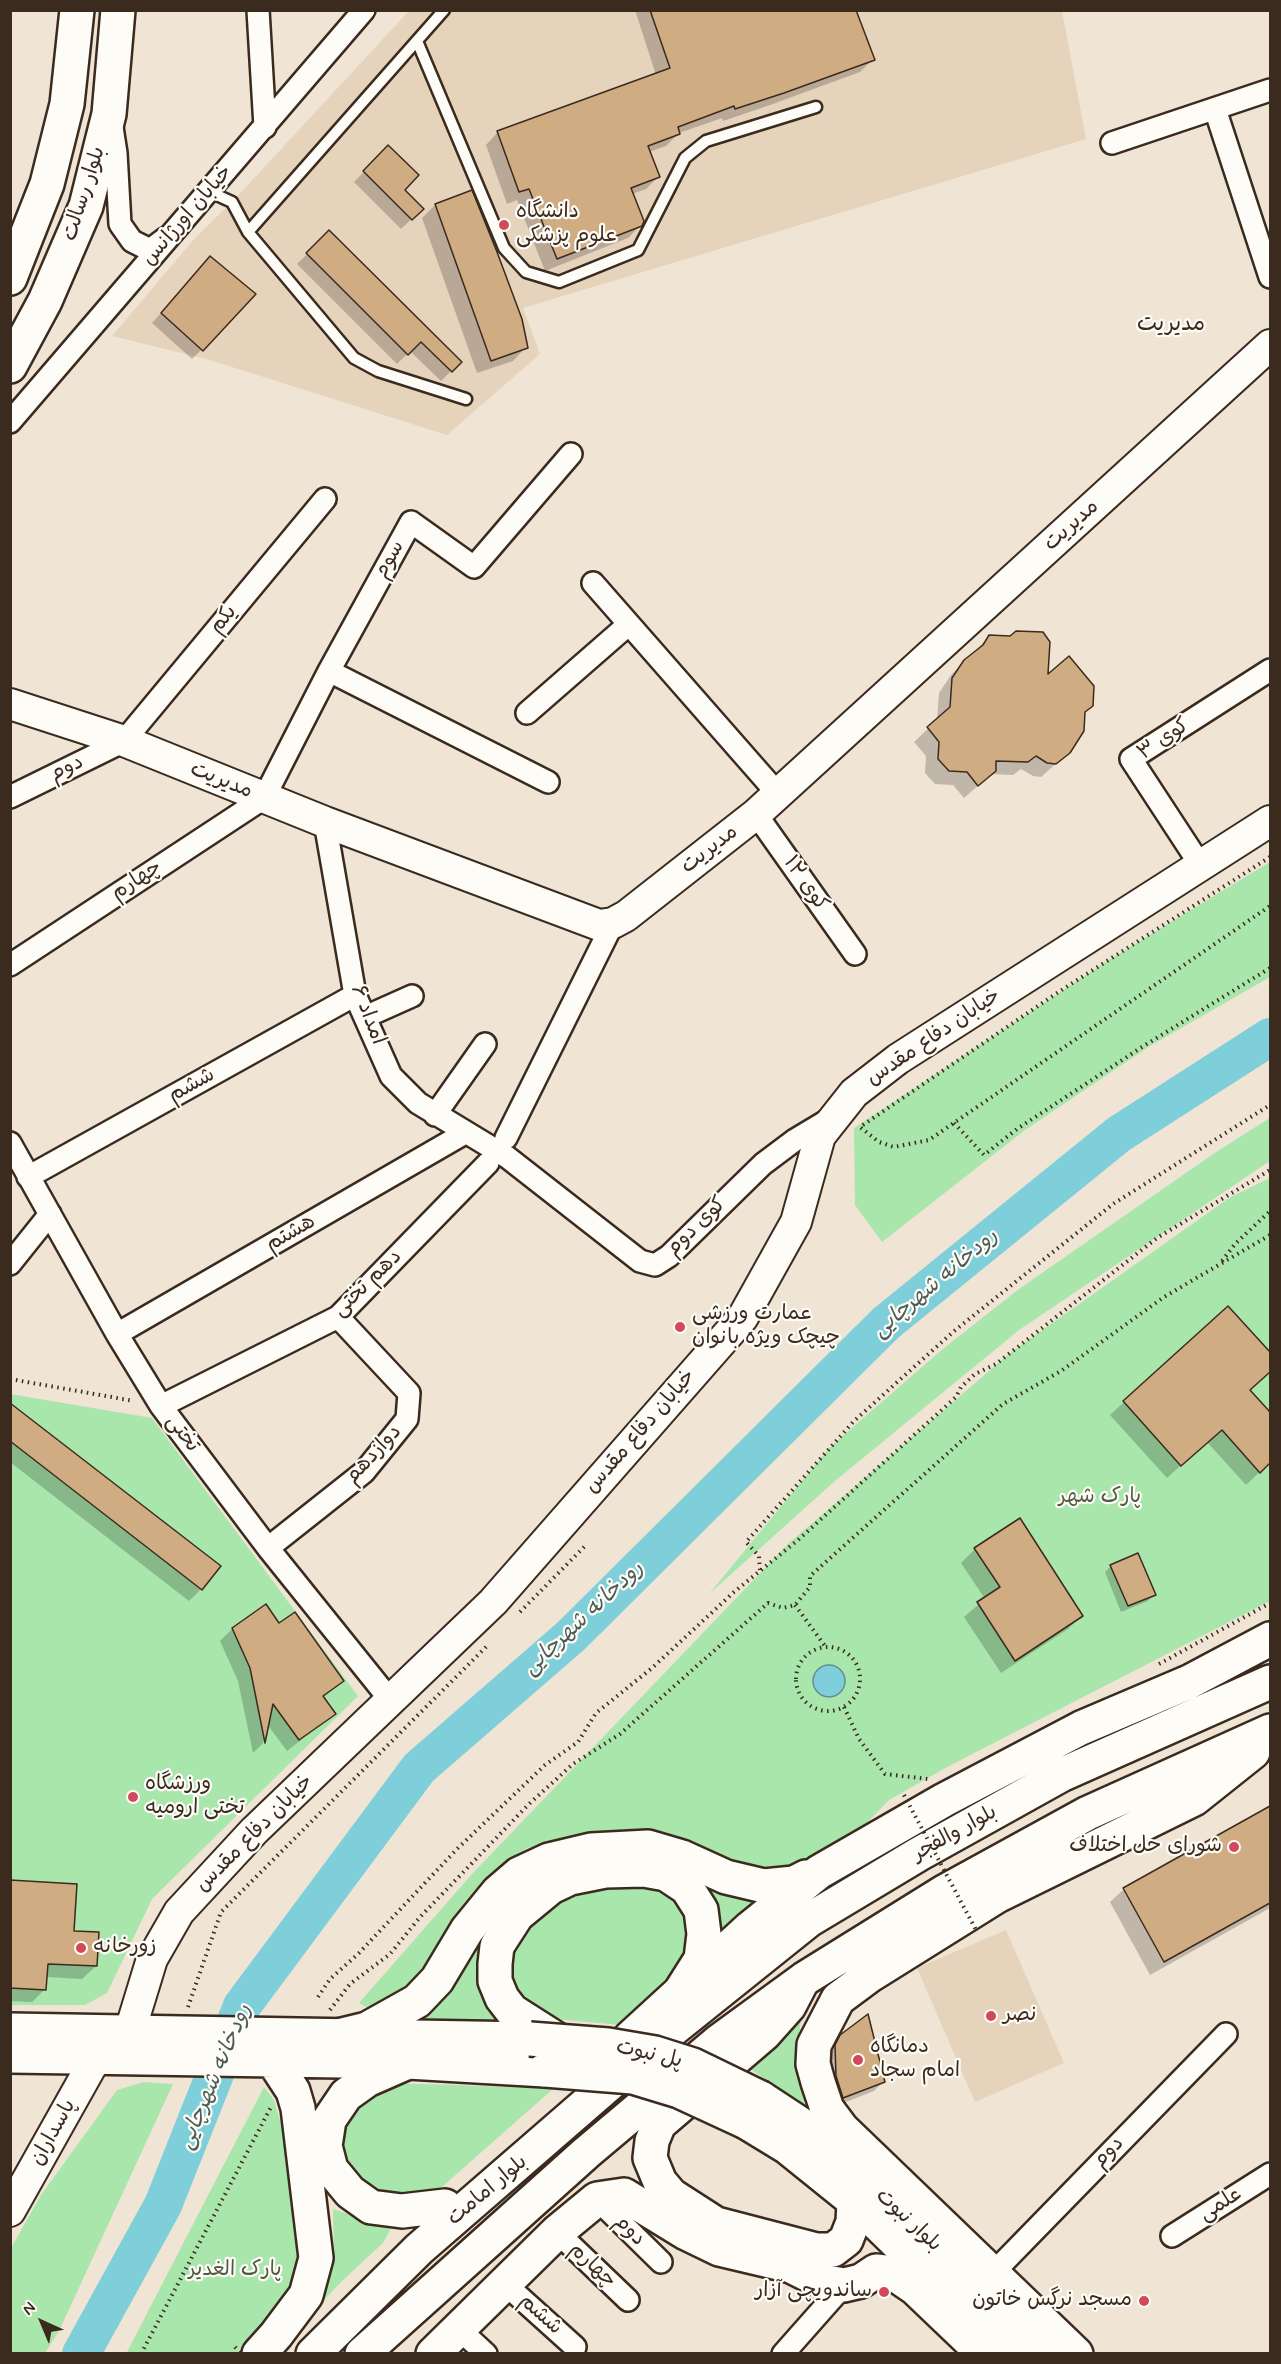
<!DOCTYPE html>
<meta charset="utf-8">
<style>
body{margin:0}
#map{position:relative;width:1281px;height:2364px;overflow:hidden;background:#f0e4d4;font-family:Mynerve,sans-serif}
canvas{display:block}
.frame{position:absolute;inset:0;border:12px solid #3b2a1e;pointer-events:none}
.north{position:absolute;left:12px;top:2292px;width:60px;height:60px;-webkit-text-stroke:4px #fdfcf7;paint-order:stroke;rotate:316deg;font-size:16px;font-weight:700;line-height:24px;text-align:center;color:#3b2a1e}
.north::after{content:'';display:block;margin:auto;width:21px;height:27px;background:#3b2a1e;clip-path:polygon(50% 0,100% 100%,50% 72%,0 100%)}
</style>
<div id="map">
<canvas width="1281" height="2364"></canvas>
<div class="frame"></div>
<div class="north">N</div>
</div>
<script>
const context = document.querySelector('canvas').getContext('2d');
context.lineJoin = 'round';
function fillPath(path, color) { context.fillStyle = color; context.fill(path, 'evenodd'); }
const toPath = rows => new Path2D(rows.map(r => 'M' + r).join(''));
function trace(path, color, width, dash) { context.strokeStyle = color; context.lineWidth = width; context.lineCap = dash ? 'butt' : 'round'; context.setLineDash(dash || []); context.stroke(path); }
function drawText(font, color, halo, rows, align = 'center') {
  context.font = font + ' Mynerve,"Playpen Sans Arabic",sans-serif'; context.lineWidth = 4.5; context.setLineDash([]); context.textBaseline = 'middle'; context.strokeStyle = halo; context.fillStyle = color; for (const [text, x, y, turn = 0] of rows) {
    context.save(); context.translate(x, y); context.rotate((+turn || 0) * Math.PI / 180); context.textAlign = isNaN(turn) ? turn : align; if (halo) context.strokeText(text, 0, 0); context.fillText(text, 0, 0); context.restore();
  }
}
const built = toPath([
 [409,11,1062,11,1086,139,523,308,540,354,447,435,210,360,112,336,196,237,232,202],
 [1006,1930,1064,2063,975,2102,917,1968]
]);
const green = toPath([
 [1270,862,1270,977,1150,1046,1025,1130,882,1242,855,1205,854,1128,1112,958],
 [1270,1118,1270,1161,1019,1330,835,1481,709,1594,830,1447,944,1348,1019,1289,1216,1152],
 [1270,1178,1270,1601,949,1766,889,1800,857,1833,788,1870,766,1872,737,1865,667,1835,601,1832,527,1848,491,1873,468,1899,444,1933,426,1968,408,1988,384,2004,368,2008,359,2003,472,1874,788,1544,1010,1353,1229,1198],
 [10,1394,152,1418,358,1696,152,1899,107,1993,85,2005,11,2005],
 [685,1871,738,1897,780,1894,722,1934,715,1911],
 [653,1882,682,1900,696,1948,632,2026,554,2019,511,1991,506,1944,572,1886],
 [485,1923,480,1979,504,2020,405,2018],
 [801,2019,795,2066,805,2106,746,2066],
 [144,2082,173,2084,59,2331,45,2353,11,2353,11,2248,41,2195,117,2090],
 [380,2083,456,2085,553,2089,435,2193,377,2198,340,2162,343,2114],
 [264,2087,274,2100,281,2124,297,2214,300,2271,286,2303,236,2353,126,2354],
 [333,2209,391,2228,383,2243,343,2280,306,2319,334,2259]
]);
const water = toPath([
 '813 1681a16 16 0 1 1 32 0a16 16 0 1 1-32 0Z'
]);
const shadow = toPath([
 [635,10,854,10,873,59,860,72,770,105,723,121,722,118,679,133,666,146,649,152,659,176,646,189,632,194,641,225,628,238,545,271,517,200,507,204,486,145,498,132,656,75],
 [388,147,402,190,422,209,401,229,354,182],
 [435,205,526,347,513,361,477,373,422,218],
 [329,233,460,362,441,381,410,351,397,364,297,264],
 [210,258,202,349,192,359,152,323],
 [990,636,1047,677,1084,713,1069,752,1041,777,1033,776,1021,769,1013,775,991,774,964,798,953,785,935,784,925,773,926,756,914,742,937,720,939,693,951,675],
 [1228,1308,1270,1355,1270,1371,1249,1391,1270,1415,1270,1462,1246,1485,1207,1442,1167,1478,1110,1415],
 [10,1405,201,1589,189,1601,10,1462],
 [1019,1520,1081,1616,1068,1629,1001,1673,964,1617,985,1599,961,1563,975,1549],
 [1111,1566,1154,1594,1148,1601,1121,1612,1105,1572],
 [232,1629,342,1681,323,1698,334,1714,287,1751,267,1724,263,1743,253,1753,238,1681,220,1641],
 [1270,1808,1270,1908,1150,1975,1110,1902,1124,1889],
 [10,1882,72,1932,96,1966,82,1979,46,1977,45,1989,32,2002,10,2001],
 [841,2037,884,2081,874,2091,833,2107,826,2087,830,2047]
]);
const river = toPath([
 [81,2354,163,2205,242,2006,419,1768,571,1636,886,1323,1119,1134,1270,1037]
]);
const building = toPath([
 [650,10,856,10,875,60,784,93,735,109,734,106,678,127,680,134,648,146,660,177,631,188,644,221,642,226,557,259,529,189,519,192,497,131,670,68,650,10],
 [388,145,419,175,405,190,424,209,412,220,363,171,388,145],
 [472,190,497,252,522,319,528,348,491,361,435,204,472,190],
 [329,230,462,362,452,372,421,342,408,355,306,253,329,230],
 [210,256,256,294,203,351,161,313,210,256],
 [1016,631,1043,632,1050,642,1048,674,1069,656,1094,686,1093,706,1085,712,1084,731,1070,753,1056,764,1047,763,1036,756,1028,762,996,761,996,771,978,786,967,772,949,771,938,759,939,742,927,727,950,707,952,678,964,660,983,645,989,635,1010,636,1016,631],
 [1228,1306,1270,1352,1270,1372,1250,1390,1270,1412,1270,1463,1260,1473,1222,1430,1181,1466,1123,1401,1228,1306],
 [10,1403,221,1566,202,1590,10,1441,10,1403],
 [1020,1518,1083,1616,1015,1661,977,1602,1000,1587,974,1548,1020,1518],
 [1138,1553,1156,1595,1128,1606,1110,1565,1138,1553],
 [266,1604,279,1623,295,1612,344,1681,323,1696,336,1714,299,1740,273,1704,265,1743,250,1668,232,1628,266,1604],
 [1270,1806,1270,1903,1164,1962,1123,1888,1270,1806],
 [10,1880,77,1884,74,1931,99,1932,97,1966,48,1964,46,1990,10,1988,10,1880],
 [868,2014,885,2082,843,2098,836,2076,835,2045,840,2035,868,2014]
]);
const path = toPath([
 [1270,857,1060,991,860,1127,879,1142,894,1147,929,1140,1270,906],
 [954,1123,984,1155,1017,1129,1142,1047,1270,968],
 [1222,1261,1235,1244,1270,1211],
 [10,1379,134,1401],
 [760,1570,759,1556,746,1542,854,1421,953,1332,1113,1204,1270,1105],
 [795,1605,825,1646],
 [520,1612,585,1546],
 '796 1679a32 32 0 1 1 64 0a32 32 0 1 1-64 0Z',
 [1159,1664,1270,1603],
 [844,1707,859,1739,885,1774,928,1779],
 [318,1997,330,1979,359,1953,457,1849,545,1765,578,1742,596,1713,652,1668,734,1592,798,1540,956,1397,961,1387,975,1374,996,1364,1157,1238,1270,1170],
 [188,2007,221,1912,488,1645],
 [330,2010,350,1984,390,1954,421,1916,529,1804,573,1764,620,1734,768,1603,783,1608,795,1605,810,1587,810,1576,1003,1404,1061,1371,1164,1297,1270,1235],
 [141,2354,271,2107]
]);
const lane = toPath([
 [417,41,504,248,526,272,559,282,638,250,685,158,706,141,816,107],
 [210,192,232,202,248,232,354,358,378,371,466,399],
 [248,232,444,10]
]);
const street = toPath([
 [258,10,265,127],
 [1215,109,1270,277],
 [112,127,116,153,120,224,132,241,150,250,166,238],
 [1112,143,1270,90],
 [10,422,364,10],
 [593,583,778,794],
 [329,671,548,782],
 [527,713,629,624],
 [10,797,124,741,325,499],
 [756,814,855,954],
 [325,822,355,995,391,1076,418,1103,507,1157,640,1261,655,1265,669,1256,763,1164,795,1140,830,1119],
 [1201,866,1131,759,1270,670],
 [10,965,264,798,329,671,411,522,474,567,571,454],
 [365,1017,412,996],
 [435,1115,485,1044],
 [506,1138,613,923],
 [10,1143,117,1334,161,1406,268,1548,391,1701],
 [28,1177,355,995],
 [10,1264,50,1214],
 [117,1334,465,1133],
 [161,1406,338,1317,488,1163],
 [268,1548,364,1472,407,1419,409,1393,338,1317],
 [597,2199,661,2262],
 [557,2232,628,2300],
 [1172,2236,1270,2174],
 [993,2273,1226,2034],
 [504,2283,575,2347],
 [459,2329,486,2354],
 [783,2354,844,2285]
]);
const secondary = toPath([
 [10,704,124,741,325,822,599,925,613,923,626,916,756,814,1270,345],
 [130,2031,152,1959,179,1912,254,1831,493,1602,743,1317,796,1222,820,1136,854,1093,898,1059,1270,821],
 [10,2211,97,2056]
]);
const primary = toPath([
 [10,278,47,184,67,104,77,10],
 [10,366,45,301,86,206,109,114,118,10],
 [801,1983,789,2006,764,2034,659,2124,652,2141,650,2158,660,2182,671,2195,716,2224,816,2250,833,2250,846,2240,853,2222,854,2201],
 [10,2030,530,2039],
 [556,2039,512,2011,502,1998,495,1981,495,1964,497,1946,517,1915,551,1887,570,1878,605,1871,644,1870,666,1874,687,1888,701,1910,704,1934,701,1959,682,1989],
 [10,2056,408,2062,545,2070],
 [761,2098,799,2123,840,2157,1048,2354],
 [746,2122,787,2147,854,2201,1011,2354],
 [259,2354,276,2335,306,2295,316,2258,298,2108,293,2091,274,2062]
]);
const highway = toPath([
 [338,2036,367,2029,417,2001,437,1980,467,1930,498,1892,519,1874,549,1860,591,1850,648,1847,682,1857,726,1877,764,1886,794,1883,806,1877],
 [630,2038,750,1928,819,1872,944,1800,1081,1728,1189,1682,1270,1639],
 [408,2062,367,2080,346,2095,329,2120,325,2146,331,2169,350,2192,371,2207,402,2211,445,2206],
 [313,2354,419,2249,668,2033,809,1920,919,1854,1061,1775,1270,1682],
 [362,2354,586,2153,719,2041,804,1979,944,1892,1088,1813,1270,1731],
 [433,2354,557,2232,597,2199,624,2195,686,2233,719,2249,791,2266,821,2281,844,2285,861,2281,876,2271,893,2273,915,2288,984,2354],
 [1076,2354,842,2129,827,2109,818,2082,813,2064,814,2045,838,1999,869,1976,997,1896,1194,1799,1253,1752]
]);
const pathBridge = toPath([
 [904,1795,976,1930],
 [235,2347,241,2354]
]);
const primaryBridge = toPath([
 [530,2039,608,2045,655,2053,693,2065,761,2098],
 [545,2070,633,2077,679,2091,746,2122]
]);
const markers = [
 [504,225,6,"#d1495b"],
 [680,1327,6,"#d1495b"],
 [133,1797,6,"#d1495b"],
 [1234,1847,6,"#d1495b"],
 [81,1948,6,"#d1495b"],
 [991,2016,6,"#d1495b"],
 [858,2060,6,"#d1495b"],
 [884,2292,6,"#d1495b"],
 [1144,2301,6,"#d1495b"]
];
const streetNames = [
 ["بلوار رسالت",85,194,-72],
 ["خیابان اورژانس",188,216,-49],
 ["مدیریت",1072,526,-42],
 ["سوم",390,560,-61],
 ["یکم",224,620,-50],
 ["کوی ۳",1164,740,-34],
 ["دوم",67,769,-26],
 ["مدیریت",221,781,22],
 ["مدیریت",710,850,-38],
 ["چهارم",137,881,-33],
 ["کوی ۱۲",805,884,55],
 ["امداد ۶",367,1015,69],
 ["خیابان دفاع مقدس",934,1038,-34],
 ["ششم",192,1086,-29],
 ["کوی دوم",697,1227,-44],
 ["هشتم",291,1234,-30],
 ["دهم تختی",368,1284,-44],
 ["خیابان دفاع مقدس",641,1432,-49],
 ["تختی",182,1434,53],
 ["دوازدهم",374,1455,-47],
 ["خیابان دفاع مقدس",255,1834,-45],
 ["بلوار والفجر",955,1834,-29],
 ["پل نبوت",649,2055,13],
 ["پاسداران",54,2133,-61],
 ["دوم",1109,2153,-46],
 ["بلوار امامت",488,2191,-40],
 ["علمی",1221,2205,-32],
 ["بلوار نبوت",908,2221,43],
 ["دوم",629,2231,45],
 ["چهارم",592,2266,43],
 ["ششم",540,2315,42]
];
const poiNames = [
 ["دانشگاه",516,213],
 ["علوم پزشکی",516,237],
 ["عمارت ورزشی",692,1315],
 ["چیچک ویژه بانوان",692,1339],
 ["ورزشگاه",145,1785],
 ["تختی ارومیه",145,1809],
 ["شورای حل اختلاف",1222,1847,"right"],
 ["زورخانه",93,1948],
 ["نصر",1003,2016],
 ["دمانگاه",870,2048],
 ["امام سجاد",870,2072],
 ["ساندویچی آزار",872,2292,"right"],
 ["مسجد نرگس خاتون",1132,2301,"right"]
];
const parkNames = [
 ["پارک شهر",1100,1498],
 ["پارک الغدیر",235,2271]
];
const neighbourhoodNames = [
 ["مدیریت",1171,325]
];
const waterNames = [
 ["رودخانه شهرچایی",936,1284,-40],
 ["رودخانه شهرچایی",584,1619,-43],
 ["رودخانه شهرچایی",216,2077,-67]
];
fillPath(built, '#e6d3bb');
fillPath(green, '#a9e6ac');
fillPath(water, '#7ecfd9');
trace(water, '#638d8e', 1.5);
fillPath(shadow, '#0003');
trace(river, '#7ecfd9', 38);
fillPath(building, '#d0ac82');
trace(building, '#3b2a1e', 1.5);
trace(lane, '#3b2a1e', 15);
trace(street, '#3b2a1e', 26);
trace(secondary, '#3b2a1e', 34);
trace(primary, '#3b2a1e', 38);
trace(highway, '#3b2a1e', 38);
trace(path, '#3b2a1e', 4, [1.5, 4.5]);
trace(lane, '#fdfcf7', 10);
trace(street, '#fdfcf7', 21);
trace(secondary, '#fdfcf7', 30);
trace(primary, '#fdfcf7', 33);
trace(highway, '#fdfcf7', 33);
trace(primaryBridge, '#3b2a1e', 38, []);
trace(pathBridge, '#3b2a1e', 4, [1.5, 4.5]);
trace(primaryBridge, '#fdfcf7', 33);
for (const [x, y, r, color] of markers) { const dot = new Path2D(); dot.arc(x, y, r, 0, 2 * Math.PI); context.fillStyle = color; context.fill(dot); trace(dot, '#fdfcf7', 2); }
drawText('21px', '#3b2a1e', '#fdfcf7', streetNames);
drawText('21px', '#3b2a1e', '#fdfcf7', poiNames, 'left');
drawText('21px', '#565942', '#fdfcf7', parkNames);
drawText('22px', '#3b2a1e', '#fdfcf7', neighbourhoodNames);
drawText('italic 22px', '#4f5c56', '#fdfcf7', waterNames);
</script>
